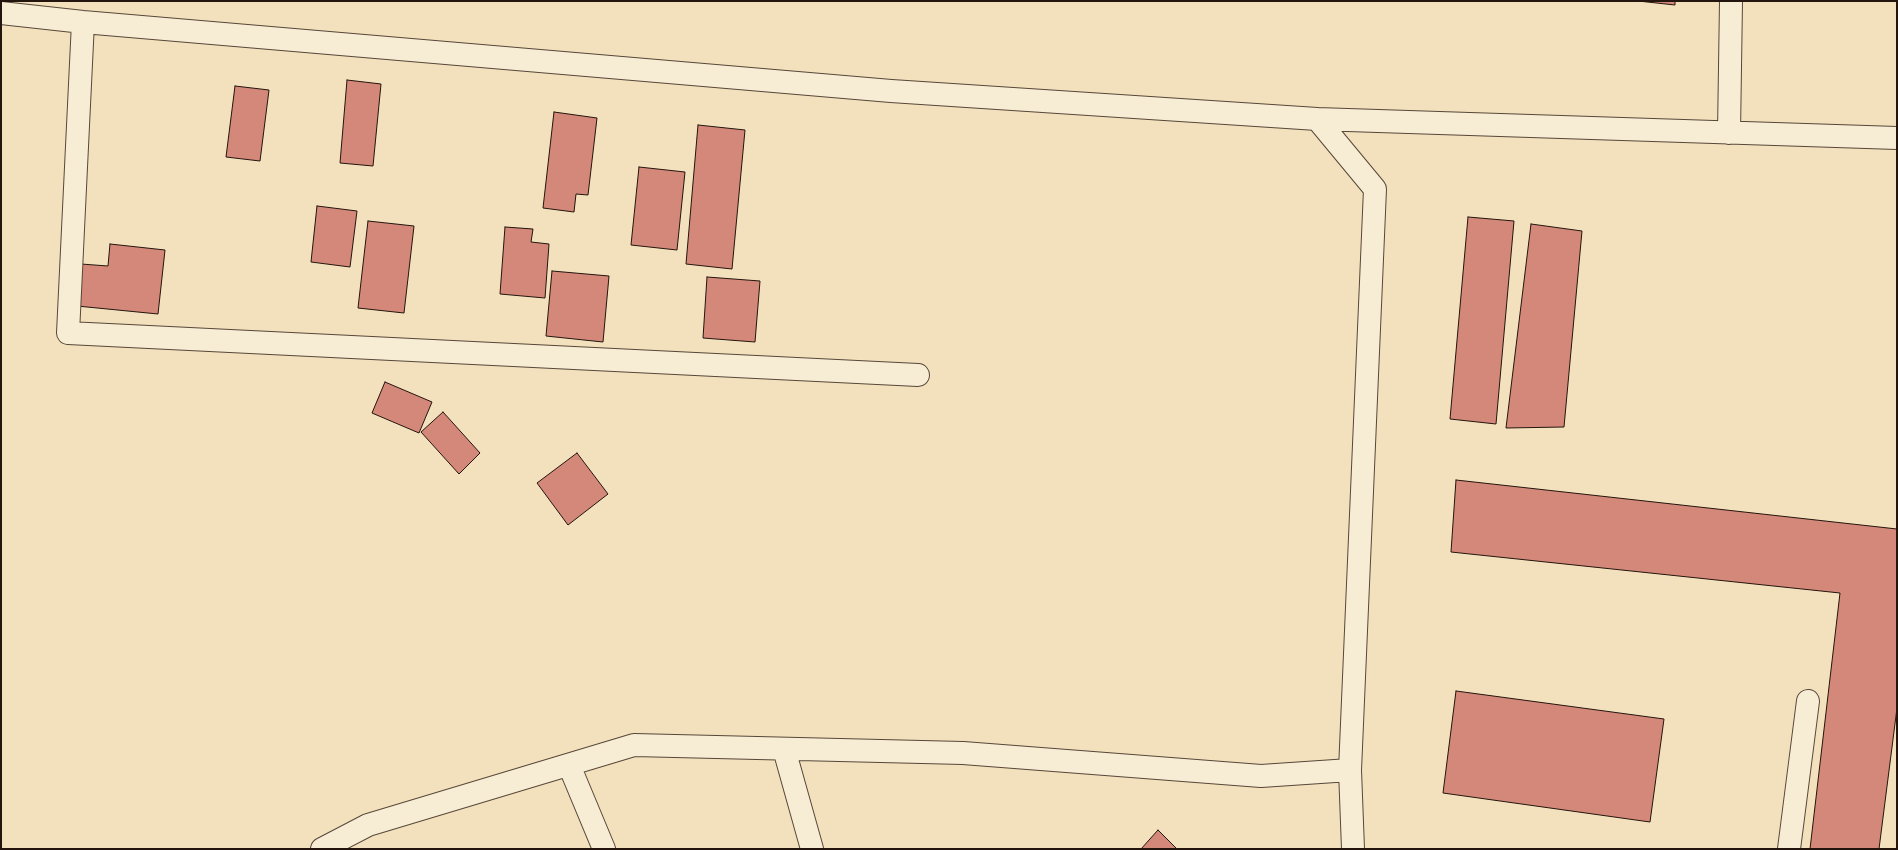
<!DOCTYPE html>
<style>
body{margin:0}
#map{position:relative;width:1898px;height:850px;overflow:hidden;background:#f3e1bd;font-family:"Old Standard TT",serif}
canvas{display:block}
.frame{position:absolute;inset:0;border:2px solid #23140d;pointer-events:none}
</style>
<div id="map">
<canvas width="1898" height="850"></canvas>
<div class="frame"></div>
</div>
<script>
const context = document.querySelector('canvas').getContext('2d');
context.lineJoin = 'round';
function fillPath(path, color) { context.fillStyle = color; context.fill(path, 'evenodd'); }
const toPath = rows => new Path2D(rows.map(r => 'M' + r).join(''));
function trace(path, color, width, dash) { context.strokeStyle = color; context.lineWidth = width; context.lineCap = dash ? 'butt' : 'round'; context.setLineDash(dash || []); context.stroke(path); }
const building = toPath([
 [1638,1,1675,1,1675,5,1638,1],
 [347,80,381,84,373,166,340,163,347,80],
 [235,86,269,90,260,161,226,157,235,86],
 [554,112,597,118,588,195,576,194,574,212,543,208,554,112],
 [698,125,745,130,732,269,686,264,698,125],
 [639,167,685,172,677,250,631,245,639,167],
 [317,206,357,211,350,267,311,262,317,206],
 [1468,217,1514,221,1496,424,1450,419,1468,217],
 [368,221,414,226,404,313,358,308,368,221],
 [1531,224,1582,231,1564,427,1506,428,1531,224],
 [505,227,533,229,531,242,549,244,545,298,500,294,505,227],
 [110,244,165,250,158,314,77,306,81,264,108,266,110,244],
 [552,271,609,276,603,342,546,336,552,271],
 [707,277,760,281,755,342,703,338,707,277],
 [385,382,432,402,419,433,372,413,385,382],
 [443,412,480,453,459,474,421,432,443,412],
 [577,453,608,494,568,525,537,483,577,453],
 [1456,480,1897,529,1897,708,1879,849,1810,849,1840,593,1451,552,1456,480],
 [1456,691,1664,719,1650,822,1443,793,1456,691],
 [1158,830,1177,849,1141,849,1158,830]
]);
const street = toPath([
 [1,13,83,22,891,91,1317,119,1897,138],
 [83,22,68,333,918,375],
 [1317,119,1375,189,1350,770,1353,849],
 [1729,133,1731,1],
 [784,749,812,849],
 [569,765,604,849],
 [322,849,368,825,634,745,963,753,1261,776,1350,770],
 [1789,849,1808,701]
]);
fillPath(building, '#d48879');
trace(building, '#23140d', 1);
trace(street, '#574739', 24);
trace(street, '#f7ecd4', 22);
</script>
